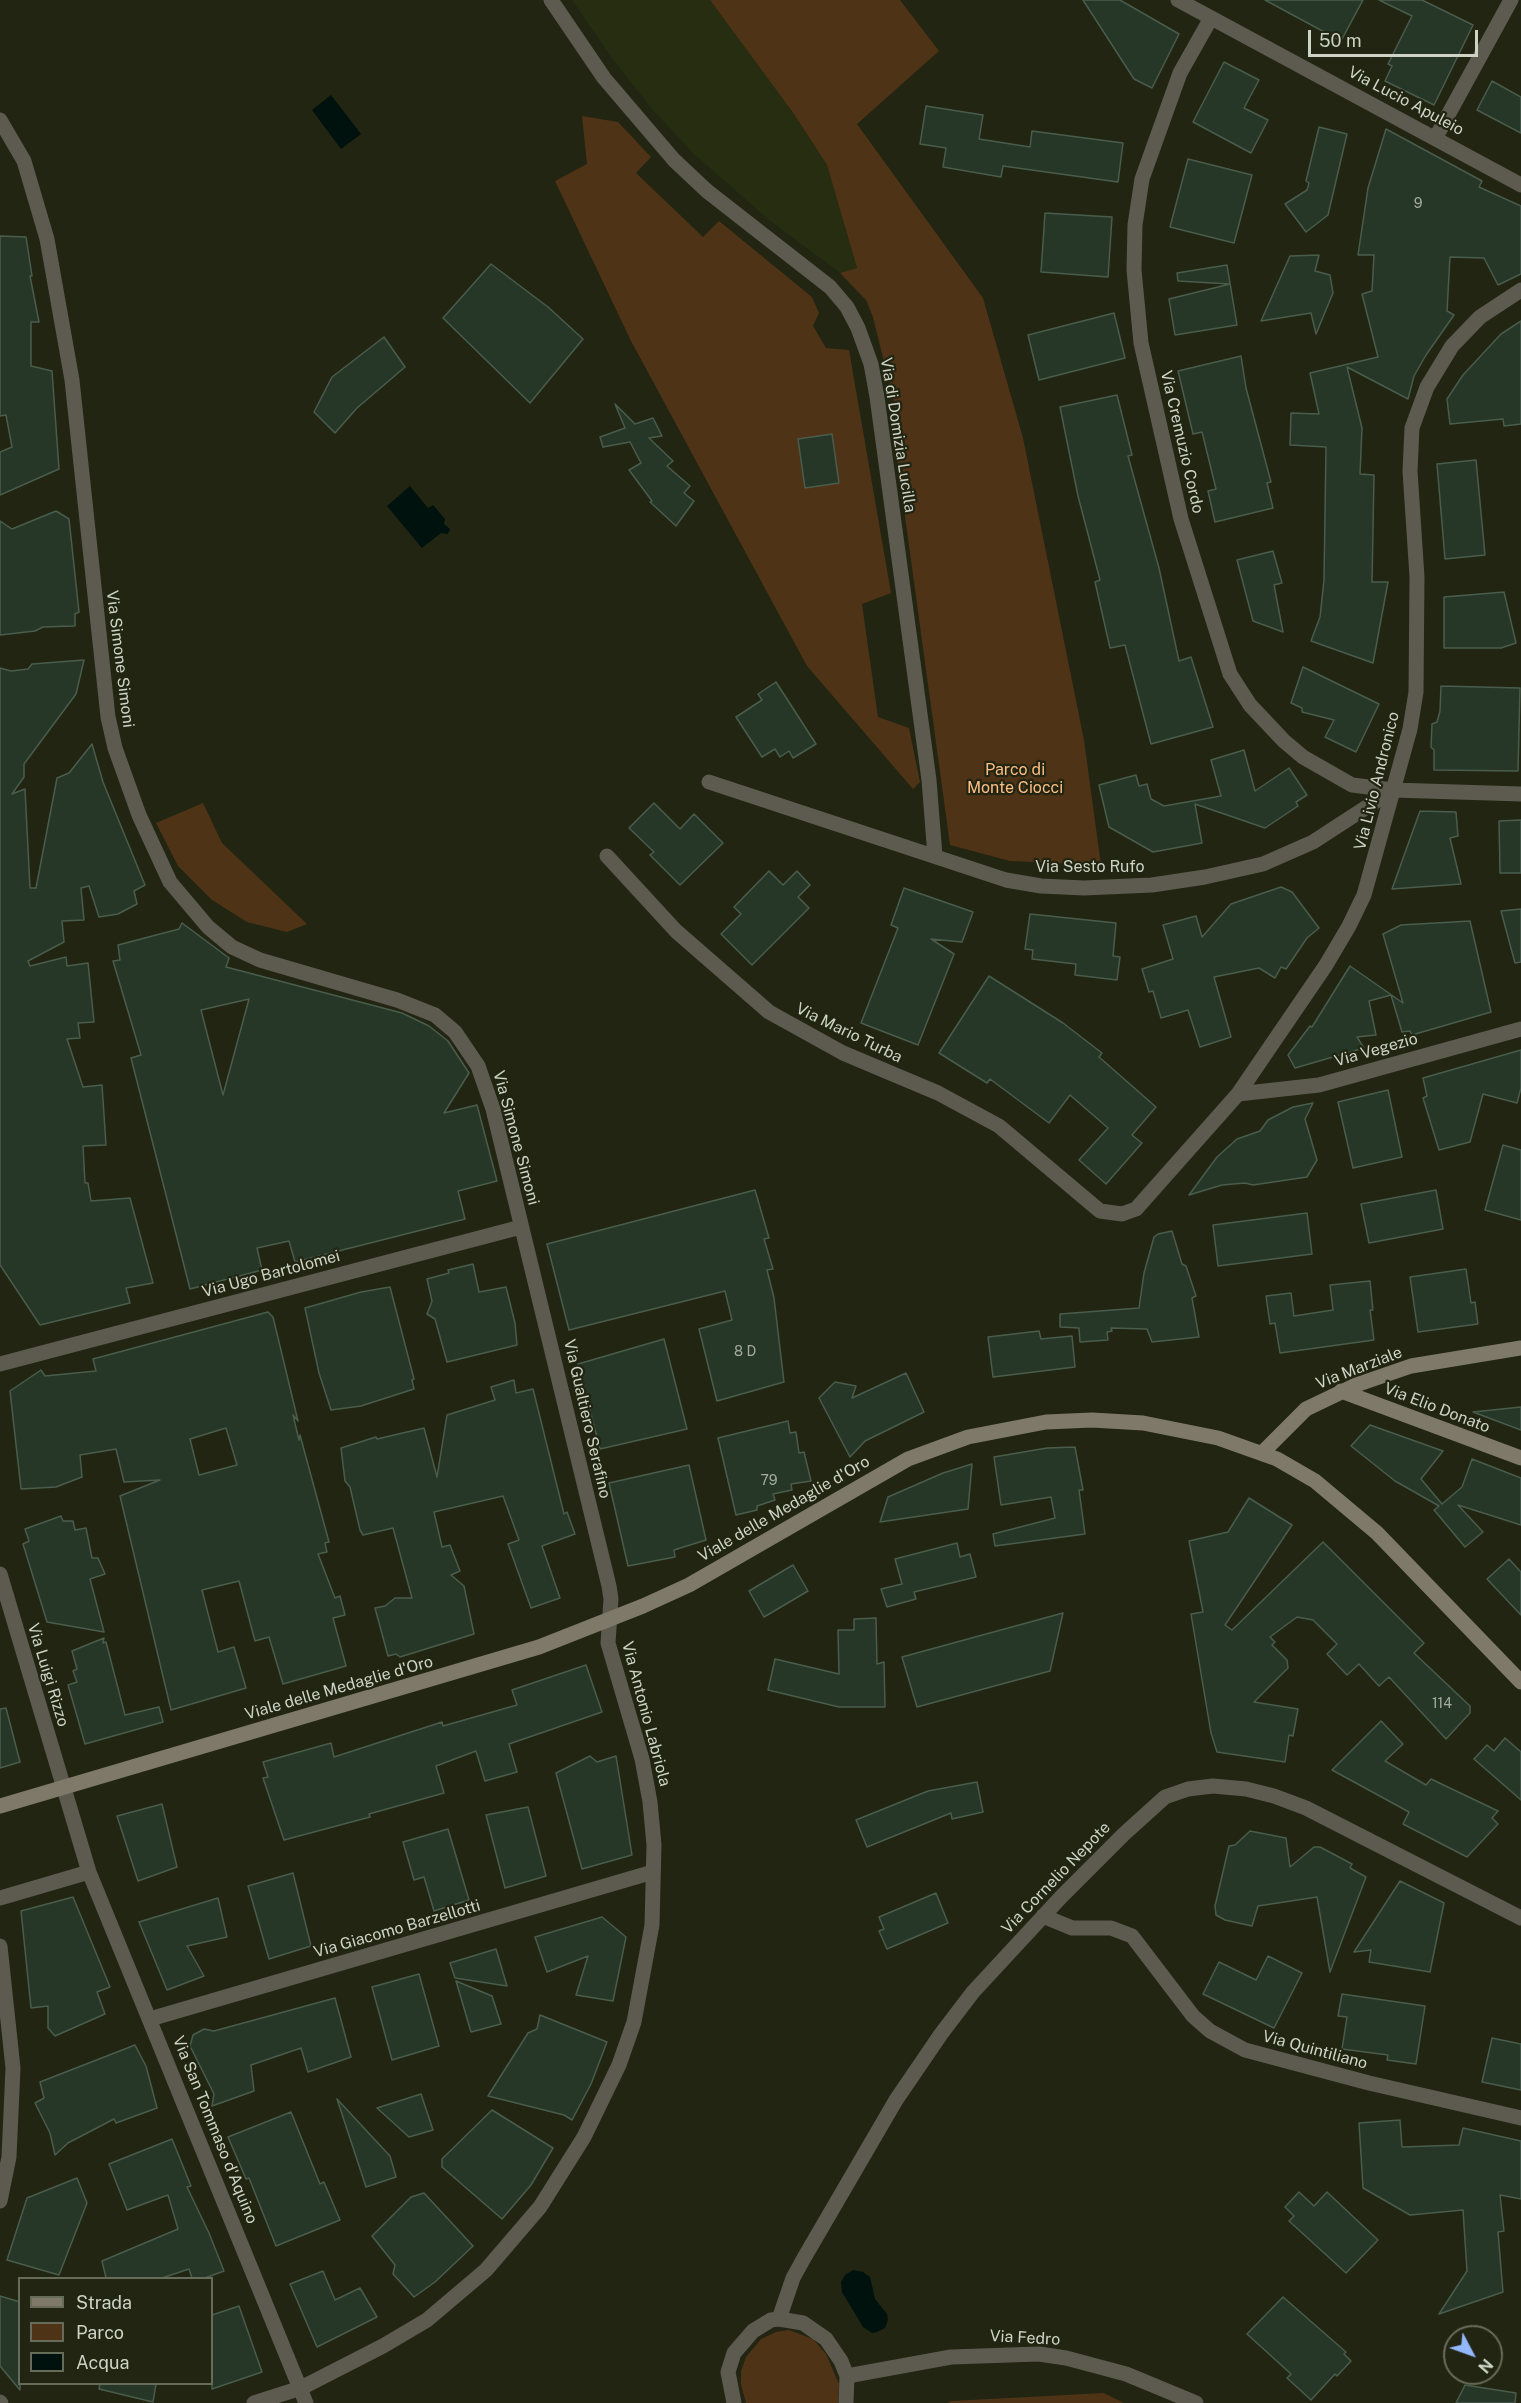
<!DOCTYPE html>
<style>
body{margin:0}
#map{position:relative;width:1521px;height:2403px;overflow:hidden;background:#212511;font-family:"Public Sans",sans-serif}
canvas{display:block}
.legend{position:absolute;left:18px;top:2277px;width:195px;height:108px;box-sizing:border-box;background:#212511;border:2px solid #676b59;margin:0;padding:8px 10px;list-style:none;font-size:18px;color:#cfd3c6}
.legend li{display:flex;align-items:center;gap:12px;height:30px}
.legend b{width:30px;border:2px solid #676b59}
.north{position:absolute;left:1443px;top:2325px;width:60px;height:60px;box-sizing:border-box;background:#212511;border:2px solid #676b59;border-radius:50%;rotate:131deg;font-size:16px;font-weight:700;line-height:24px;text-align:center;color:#cfd3c6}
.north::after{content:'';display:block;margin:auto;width:21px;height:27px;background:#93b7fd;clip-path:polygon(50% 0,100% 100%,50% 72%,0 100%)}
.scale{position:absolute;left:1308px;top:30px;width:170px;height:27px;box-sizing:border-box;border:3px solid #cfd3c6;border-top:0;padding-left:8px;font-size:18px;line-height:21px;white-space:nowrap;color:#cfd3c6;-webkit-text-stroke:4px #212511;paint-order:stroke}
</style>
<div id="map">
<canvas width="1521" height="2403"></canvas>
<ul class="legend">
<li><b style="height:8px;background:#7e7969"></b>Strada</li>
<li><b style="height:16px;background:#4f3317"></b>Parco</li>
<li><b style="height:16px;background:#00120e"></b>Acqua</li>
</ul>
<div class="north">N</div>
<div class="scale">50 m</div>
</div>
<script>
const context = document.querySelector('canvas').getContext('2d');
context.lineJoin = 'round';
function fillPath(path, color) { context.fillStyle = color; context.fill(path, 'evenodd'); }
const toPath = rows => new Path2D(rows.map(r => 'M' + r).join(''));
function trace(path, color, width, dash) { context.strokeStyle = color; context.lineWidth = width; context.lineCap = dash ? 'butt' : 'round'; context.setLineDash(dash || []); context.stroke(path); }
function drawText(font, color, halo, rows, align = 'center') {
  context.font = font + ' "Public Sans",sans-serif'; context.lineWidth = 4.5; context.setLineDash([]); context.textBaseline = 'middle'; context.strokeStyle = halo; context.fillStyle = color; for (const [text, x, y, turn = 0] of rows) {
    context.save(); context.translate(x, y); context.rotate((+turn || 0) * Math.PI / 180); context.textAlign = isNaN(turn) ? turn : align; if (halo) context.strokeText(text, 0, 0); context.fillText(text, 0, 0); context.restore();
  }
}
const built = toPath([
 [572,0,710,0,794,114,827,165,857,268,840,273,769,220,695,155,651,108,611,57]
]);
const green = toPath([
 [710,0,900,0,939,51,857,124,983,298,1023,438,1084,740,1101,865,1010,861,950,845,897,458,904,443,873,317,866,300,840,273,857,268,827,165,794,114],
 [582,116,618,122,651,157,636,173,703,237,719,221,812,297,819,313,813,326,826,348,849,350,891,593,862,604,878,717,909,728,920,782,913,789,807,666,631,341,555,181,587,164],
 [203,803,222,843,307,924,287,932,247,922,212,900,178,866,156,823],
 [789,2330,813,2339,826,2354,839,2384,838,2403,746,2403,741,2385,741,2371,746,2357,761,2339,776,2332],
 [1104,2393,1124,2403,948,2403,951,2401]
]);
const water = toPath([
 [331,95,361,134,341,149,312,110],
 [410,486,428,508,433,505,445,519,444,524,450,529,448,534,441,533,422,548,387,506],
 [853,2270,863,2272,870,2277,875,2299,887,2314,888,2320,885,2328,877,2332,872,2333,863,2327,842,2292,841,2282,845,2275]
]);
const building = toPath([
 [1083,0,1120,0,1179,34,1152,88,1134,79,1083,0],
 [1265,0,1363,0,1341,41,1265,0],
 [1379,0,1422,0,1473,25,1434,105,1385,81,1392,66,1388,64,1412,16,1379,0],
 [1224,62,1259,80,1244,108,1268,120,1251,153,1193,122,1224,62],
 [1492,81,1521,97,1521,133,1477,110,1492,81],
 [926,106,983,115,979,139,1030,147,1032,131,1123,143,1118,182,1003,166,1001,177,943,167,946,148,920,144,926,106],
 [1319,127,1347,134,1328,215,1306,232,1285,204,1307,190,1309,183,1306,181,1319,127],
 [1386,129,1482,181,1479,187,1521,206,1521,274,1498,285,1484,258,1450,257,1447,311,1454,315,1426,355,1414,376,1408,399,1347,367,1362,428,1360,474,1374,475,1372,582,1388,582,1373,663,1311,641,1320,617,1324,580,1326,447,1290,445,1291,413,1319,414,1310,373,1378,357,1362,294,1372,291,1374,255,1358,255,1368,188,1386,129],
 [1188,159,1252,175,1234,243,1170,227,1188,159],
 [1045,213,1112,217,1108,277,1041,272,1045,213],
 [0,236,26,237,32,276,30,276,39,322,31,322,31,366,52,371,59,469,0,495,0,452,12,447,6,415,0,416,0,236],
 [1319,255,1315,271,1330,275,1333,293,1316,334,1311,313,1261,321,1290,256,1319,255],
 [491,264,548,307,583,339,530,403,443,318,491,264],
 [1227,265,1237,325,1175,335,1169,299,1230,284,1178,281,1177,273,1227,265],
 [1114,313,1125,358,1039,380,1028,335,1114,313],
 [1521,321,1521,424,1504,426,1503,419,1450,424,1447,399,1463,375,1501,334,1521,321],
 [384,337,405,367,357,408,335,433,314,412,332,377,384,337],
 [1241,356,1246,388,1271,482,1267,483,1273,508,1215,522,1208,491,1216,489,1202,432,1193,434,1178,371,1241,356],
 [1117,395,1132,455,1128,456,1159,568,1179,661,1191,657,1213,727,1151,744,1125,645,1110,648,1095,582,1100,580,1078,496,1060,407,1117,395],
 [615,404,635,424,653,418,662,436,649,438,673,461,667,466,690,486,684,493,694,501,676,526,650,502,652,501,629,470,641,463,630,442,603,447,600,437,625,428,615,404],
 [832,434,839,483,805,488,798,439,832,434],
 [1476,460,1485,555,1445,559,1437,464,1476,460],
 [56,511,69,519,79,612,75,614,75,626,43,627,35,631,0,635,0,521,12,529,56,511],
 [1273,551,1282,583,1274,585,1283,632,1253,621,1237,560,1273,551],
 [1504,592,1516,643,1501,648,1444,648,1444,597,1504,592],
 [84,660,76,694,24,764,24,777,12,794,25,789,30,888,36,888,57,778,69,773,92,744,103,782,145,885,134,891,137,904,118,914,99,917,89,886,81,888,84,920,62,921,64,942,28,961,30,966,66,957,67,966,88,963,94,1022,78,1023,80,1038,67,1039,83,1087,102,1085,106,1145,83,1146,85,1183,88,1183,91,1201,130,1198,153,1283,126,1288,130,1303,40,1325,0,1265,0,668,11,671,28,669,32,664,84,660],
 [1303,667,1379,704,1356,752,1325,737,1334,720,1302,712,1302,708,1291,703,1303,667],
 [776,682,816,744,793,758,789,751,780,757,775,749,762,757,736,717,762,700,758,694,776,682],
 [1441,686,1520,688,1518,771,1434,770,1434,750,1431,747,1432,724,1437,722,1440,711,1441,686],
 [1244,750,1255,791,1289,768,1307,795,1296,802,1298,806,1265,828,1195,804,1202,843,1153,852,1109,827,1099,785,1136,775,1139,786,1147,784,1151,799,1164,806,1221,796,1211,760,1244,750],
 [654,803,680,829,694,814,723,843,680,885,650,855,654,852,629,828,654,803],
 [1420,811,1456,812,1458,836,1450,838,1461,884,1392,889,1420,811],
 [1521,820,1521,873,1500,873,1499,821,1521,820],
 [769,871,783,885,797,871,810,885,798,897,809,908,752,965,721,934,741,914,734,907,769,871],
 [1281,887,1292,892,1319,928,1307,938,1286,969,1281,967,1275,978,1259,968,1214,977,1231,1037,1200,1047,1188,1010,1161,1018,1153,991,1149,992,1142,969,1173,959,1163,925,1196,916,1202,937,1231,904,1281,887],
 [904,888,973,912,962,942,931,939,954,954,918,1045,861,1023,898,928,891,925,904,888],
 [1521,909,1521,962,1515,963,1501,911,1521,909],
 [1030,914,1116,923,1113,956,1120,957,1117,980,1075,975,1076,964,1032,959,1033,950,1025,949,1030,914],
 [1470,921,1491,1012,1412,1035,1410,1031,1402,1032,1391,995,1369,1001,1376,1035,1357,1037,1364,1048,1295,1068,1288,1055,1310,1026,1312,1027,1350,966,1403,1003,1383,934,1401,925,1470,921],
 [182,923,229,958,226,967,402,1013,429,1026,448,1041,469,1073,444,1113,477,1105,497,1181,458,1191,465,1219,295,1262,289,1241,257,1248,262,1270,190,1289,131,1058,141,1055,113,961,120,960,118,945,179,929,182,923],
 [249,999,223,1095,201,1010,249,999],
 [989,976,1063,1023,1102,1053,1099,1057,1156,1107,1132,1135,1142,1143,1106,1184,1079,1160,1108,1128,1070,1095,1049,1123,990,1079,987,1083,939,1053,989,976],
 [1521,1050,1521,1088,1517,1103,1483,1094,1470,1142,1439,1150,1423,1098,1427,1096,1423,1078,1521,1050],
 [1388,1090,1402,1157,1353,1168,1338,1102,1388,1090],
 [1313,1103,1305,1119,1317,1160,1307,1177,1253,1185,1245,1183,1222,1185,1189,1195,1217,1157,1237,1139,1260,1131,1268,1120,1293,1107,1313,1103],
 [1503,1145,1521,1150,1521,1220,1485,1210,1503,1145],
 [755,1190,769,1238,764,1239,773,1269,767,1270,774,1298,784,1382,717,1401,699,1329,732,1320,725,1291,569,1330,547,1244,755,1190],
 [1436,1190,1443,1229,1369,1243,1361,1204,1436,1190],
 [1307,1213,1312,1254,1218,1266,1213,1225,1307,1213],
 [1172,1231,1182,1264,1186,1266,1196,1296,1192,1298,1199,1337,1152,1342,1147,1329,1111,1328,1112,1331,1107,1332,1108,1340,1080,1342,1079,1328,1060,1327,1060,1314,1139,1308,1144,1273,1154,1237,1158,1234,1172,1231],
 [473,1264,479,1292,506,1287,515,1323,517,1345,447,1362,435,1319,427,1314,432,1301,427,1279,449,1273,448,1270,473,1264],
 [1466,1269,1471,1303,1475,1302,1478,1324,1418,1332,1410,1277,1466,1269],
 [1370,1281,1373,1310,1370,1310,1374,1340,1280,1353,1275,1323,1270,1324,1266,1296,1291,1293,1294,1316,1333,1310,1330,1285,1370,1281],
 [390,1287,414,1379,412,1380,414,1389,361,1406,331,1410,319,1373,305,1308,361,1292,390,1287],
 [268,1312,273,1317,298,1421,293,1415,299,1440,300,1435,329,1542,325,1543,327,1552,318,1554,335,1598,340,1596,345,1615,333,1618,346,1666,283,1684,269,1637,255,1641,239,1581,202,1590,218,1652,234,1647,246,1688,171,1710,120,1496,160,1480,124,1482,116,1449,80,1455,82,1477,56,1487,21,1489,10,1391,41,1370,45,1376,96,1371,93,1359,268,1312],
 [226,1428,237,1465,199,1475,190,1439,226,1428],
 [1039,1331,1041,1339,1072,1336,1075,1367,993,1377,988,1337,1039,1331],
 [664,1339,687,1429,600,1449,578,1364,664,1339],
 [906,1373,924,1412,865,1441,850,1457,819,1398,835,1382,856,1386,852,1398,906,1373],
 [514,1380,516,1393,533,1389,564,1514,567,1512,575,1534,542,1546,560,1598,531,1608,508,1544,519,1540,503,1496,434,1512,442,1547,450,1545,460,1571,451,1575,464,1586,474,1634,400,1657,396,1654,388,1656,375,1608,385,1606,395,1598,412,1598,393,1528,363,1535,360,1530,350,1487,345,1481,341,1448,376,1437,377,1439,424,1428,437,1477,447,1415,495,1400,491,1387,514,1380],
 [1521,1407,1521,1430,1473,1412,1521,1407],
 [788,1421,790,1433,796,1432,799,1453,804,1452,811,1481,791,1484,792,1490,773,1494,775,1500,757,1506,757,1510,736,1515,718,1438,788,1421],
 [1370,1425,1443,1451,1421,1479,1442,1504,1462,1487,1472,1459,1521,1478,1521,1525,1458,1505,1483,1532,1465,1547,1434,1510,1439,1506,1395,1481,1351,1446,1370,1425],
 [1075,1447,1083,1490,1079,1490,1085,1534,995,1546,993,1534,1055,1518,1051,1497,1001,1505,994,1457,1047,1448,1075,1447],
 [972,1464,968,1509,880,1522,888,1497,943,1473,972,1464],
 [689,1465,706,1540,674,1550,675,1557,628,1566,609,1483,689,1465],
 [1249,1498,1292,1525,1225,1625,1232,1630,1323,1542,1424,1643,1414,1653,1470,1706,1470,1713,1446,1739,1389,1677,1379,1686,1359,1664,1347,1675,1327,1654,1337,1644,1313,1620,1297,1617,1270,1637,1275,1642,1272,1645,1287,1660,1288,1668,1254,1702,1298,1709,1293,1736,1289,1735,1285,1762,1217,1752,1211,1733,1191,1614,1203,1612,1189,1541,1228,1532,1249,1498],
 [61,1516,63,1521,73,1521,75,1530,86,1528,92,1558,98,1558,105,1574,90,1579,104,1632,47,1622,23,1544,29,1541,25,1529,61,1516],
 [957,1543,960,1557,970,1554,976,1577,914,1592,916,1599,887,1607,881,1589,902,1584,895,1559,957,1543],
 [1509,1559,1521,1572,1521,1615,1487,1579,1509,1559],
 [793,1565,808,1591,764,1617,749,1591,793,1565],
 [1063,1613,1050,1671,917,1707,902,1657,1063,1613],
 [876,1618,877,1664,884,1662,885,1707,839,1707,768,1690,775,1659,839,1674,838,1630,854,1630,854,1619,876,1618],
 [104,1638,103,1643,106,1642,125,1715,159,1707,163,1722,85,1744,68,1685,77,1682,73,1671,77,1669,72,1651,104,1638],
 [586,1665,602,1712,509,1744,517,1772,485,1781,476,1751,436,1766,444,1793,369,1814,370,1817,284,1840,263,1778,268,1777,263,1762,331,1743,334,1757,442,1722,443,1726,517,1705,512,1690,586,1665],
 [6,1708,20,1762,0,1768,0,1709,6,1708],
 [1381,1721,1403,1744,1385,1761,1426,1785,1431,1779,1498,1811,1492,1818,1498,1824,1467,1857,1403,1824,1409,1812,1332,1770,1381,1721],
 [1505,1738,1521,1752,1521,1800,1474,1759,1487,1745,1494,1751,1505,1738],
 [590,1756,597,1762,616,1756,632,1855,582,1869,556,1773,590,1756],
 [977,1782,983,1812,952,1819,951,1813,867,1847,856,1820,928,1791,977,1782],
 [162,1804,177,1867,138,1881,117,1816,162,1804],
 [528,1807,546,1876,505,1888,486,1815,528,1807],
 [448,1829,469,1900,434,1911,424,1877,414,1880,403,1842,448,1829],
 [1250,1831,1286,1838,1290,1867,1314,1847,1320,1847,1352,1864,1350,1868,1366,1877,1330,1972,1317,1897,1258,1906,1252,1926,1225,1920,1216,1915,1215,1906,1229,1846,1235,1845,1250,1831],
 [293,1873,311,1946,269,1959,248,1886,293,1873],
 [1400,1881,1444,1903,1430,1972,1369,1962,1371,1950,1354,1952,1400,1881],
 [936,1893,948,1923,887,1949,879,1931,884,1929,879,1917,936,1893],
 [73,1897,110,1987,97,1992,105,2014,55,2036,48,2028,48,2006,31,2008,21,1911,73,1897],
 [218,1898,227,1937,187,1946,204,1976,167,1990,139,1922,218,1898],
 [602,1917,626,1937,613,2001,576,1995,588,1956,547,1972,535,1937,602,1917],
 [496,1949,507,1986,455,1978,450,1963,496,1949],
 [1268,1956,1302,1973,1274,2028,1203,1994,1219,1962,1256,1980,1268,1956],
 [419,1974,439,2046,392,2060,372,1987,419,1974],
 [456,1981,492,1996,501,2024,471,2032,456,1981],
 [1342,1994,1425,2006,1416,2064,1387,2060,1388,2055,1342,2049,1347,2017,1338,2016,1342,1994],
 [335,1998,351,2057,308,2072,301,2048,251,2065,254,2091,212,2106,214,2094,190,2046,193,2035,204,2029,214,2031,335,1998],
 [540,2015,607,2042,591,2084,572,2120,564,2115,488,2096,528,2033,537,2029,540,2015],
 [1492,2038,1521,2044,1521,2090,1482,2082,1492,2038],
 [135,2045,146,2066,157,2108,116,2123,114,2119,68,2143,55,2155,50,2133,35,2103,44,2098,40,2082,135,2045],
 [421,2094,433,2130,409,2137,377,2108,421,2094],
 [337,2099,390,2156,396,2177,366,2187,337,2099],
 [492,2110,553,2148,531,2185,502,2219,442,2167,442,2159,492,2110],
 [291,2112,320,2184,324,2182,340,2220,276,2246,249,2178,246,2179,228,2137,291,2112],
 [1400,2120,1402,2147,1459,2145,1463,2128,1521,2141,1521,2199,1500,2195,1504,2231,1498,2232,1503,2292,1439,2314,1467,2271,1463,2210,1410,2215,1363,2188,1359,2123,1400,2120],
 [172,2139,191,2186,187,2187,209,2233,224,2271,205,2278,192,2278,189,2269,162,2278,106,2278,102,2261,178,2229,168,2195,127,2210,109,2164,172,2139],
 [77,2178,87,2203,59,2275,7,2260,27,2198,77,2178],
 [1299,2192,1314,2206,1327,2192,1378,2240,1346,2273,1289,2221,1294,2216,1285,2207,1299,2192],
 [424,2193,473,2246,435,2282,414,2297,393,2274,395,2265,372,2236,411,2197,424,2193],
 [323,2271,335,2300,360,2288,377,2317,317,2347,290,2284,323,2271],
 [0,2296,20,2302,20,2390,0,2366,0,2296],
 [1283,2297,1346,2352,1344,2354,1351,2361,1337,2376,1335,2374,1311,2400,1287,2378,1291,2374,1247,2334,1283,2297],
 [239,2306,262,2372,212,2389,212,2315,239,2306],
 [100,2384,156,2384,153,2402,99,2389,100,2384],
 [1465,2385,1516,2393,1515,2403,1456,2403,1465,2385]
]);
const street = toPath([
 [551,0,604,78,674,160,707,191,830,287,847,307,858,328,871,364,877,397,929,780,935,856],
 [1178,0,1521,185],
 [1211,18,1180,73,1142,179,1135,225,1134,270,1141,343,1181,519,1230,674,1250,705,1284,741,1303,757,1352,785,1393,790,1521,794],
 [0,120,24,161,47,239,72,380,108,717,115,748,139,815,170,882,208,927,232,947,260,960,397,1000,435,1015,455,1032,478,1066,493,1109,609,1586,611,1599,608,1643,642,1759,650,1802,654,1845,652,1925,634,2022,619,2065,584,2137,540,2207,486,2270,427,2320,383,2346,301,2388,254,2403],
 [1436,137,1511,0],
 [709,782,1006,880,1041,886,1084,888,1152,885,1205,877,1263,864,1313,842,1393,790],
 [607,856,676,931,769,1012,843,1053,938,1093,999,1126,1100,1211,1122,1214,1136,1209,1238,1094,1326,965,1349,926,1364,895,1410,729,1416,692,1417,577,1410,471,1412,428,1427,387,1452,346,1480,317,1521,290],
 [1238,1094,1319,1085,1521,1029],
 [0,1364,521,1227],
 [0,1574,89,1872,306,2403],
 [0,1898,89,1872],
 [1043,1916,1072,1928,1111,1928,1132,1936,1193,2016,1210,2031,1245,2050,1369,2083,1521,2118],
 [0,1946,13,2068,9,2157,0,2201],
 [150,2019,653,1872],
 [779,2319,793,2278,804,2258,896,2100,941,2034,973,1992,1061,1897,1124,1834,1165,1797,1188,1789,1213,1786,1246,1789,1274,1796,1306,1808,1521,1918],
 [847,2376,951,2357,1039,2354,1066,2358,1126,2374,1196,2403],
 [0,2402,1,2403],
 [734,2403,728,2372,734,2353,753,2331,771,2320,779,2319,803,2323,826,2339,841,2361,847,2376,846,2403]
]);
const secondary = toPath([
 [1341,1391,1521,1458],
 [1263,1452,1306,1409,1356,1385,1411,1366,1521,1348],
 [0,1806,539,1647,643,1606,689,1585,908,1459,968,1437,1046,1422,1092,1420,1143,1423,1218,1438,1277,1459,1315,1481,1377,1533,1521,1682]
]);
const numberNames = [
 ["9",1418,204],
 ["8 D",745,1352],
 ["79",769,1481],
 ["114",1442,1704]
];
const streetNames = [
 ["Via Lucio Apuleio",1406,101,28],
 ["Via di Domizia Lucilla",898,435,81],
 ["Via Cremuzio Cordo",1182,442,77],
 ["Via Simone Simoni",120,659,83],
 ["Via Livio Andronico",1377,781,-76],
 ["Via Sesto Rufo",1090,867],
 ["Via Mario Turba",849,1033,26],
 ["Via Vegezio",1376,1050,-16],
 ["Via Simone Simoni",516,1138,75],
 ["Via Ugo Bartolomei",271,1274,-15],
 ["Via Marziale",1359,1368,-21],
 ["Via Elio Donato",1437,1408,21],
 ["Via Gualtiero Serafino",587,1419,77],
 ["Viale delle Medaglie d'Oro",784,1509,-30],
 ["Via Luigi Rizzo",48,1675,73],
 ["Viale delle Medaglie d'Oro",339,1688,-16],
 ["Via Antonio Labriola",646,1714,75],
 ["Via Cornelio Nepote",1056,1878,-46],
 ["Via Giacomo Barzellotti",397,1929,-16],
 ["Via Quintiliano",1315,2050,15],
 ["Via San Tommaso d'Aquino",215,2130,68],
 ["Via Fedro",1025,2338,3]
];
const parkNames = [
 ["Parco di",1015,770],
 ["Monte Ciocci",1015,788]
];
fillPath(built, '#262d11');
fillPath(green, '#4f3317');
fillPath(water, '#00120e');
fillPath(building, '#263728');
trace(building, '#4a5d4d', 1.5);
trace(street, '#5d5a50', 15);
trace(secondary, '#7e7969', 15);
drawText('14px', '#a5ac9e', null, numberNames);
drawText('16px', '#cfd3c6', '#212511', streetNames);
drawText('16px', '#fdbd84', '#212511', parkNames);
</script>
